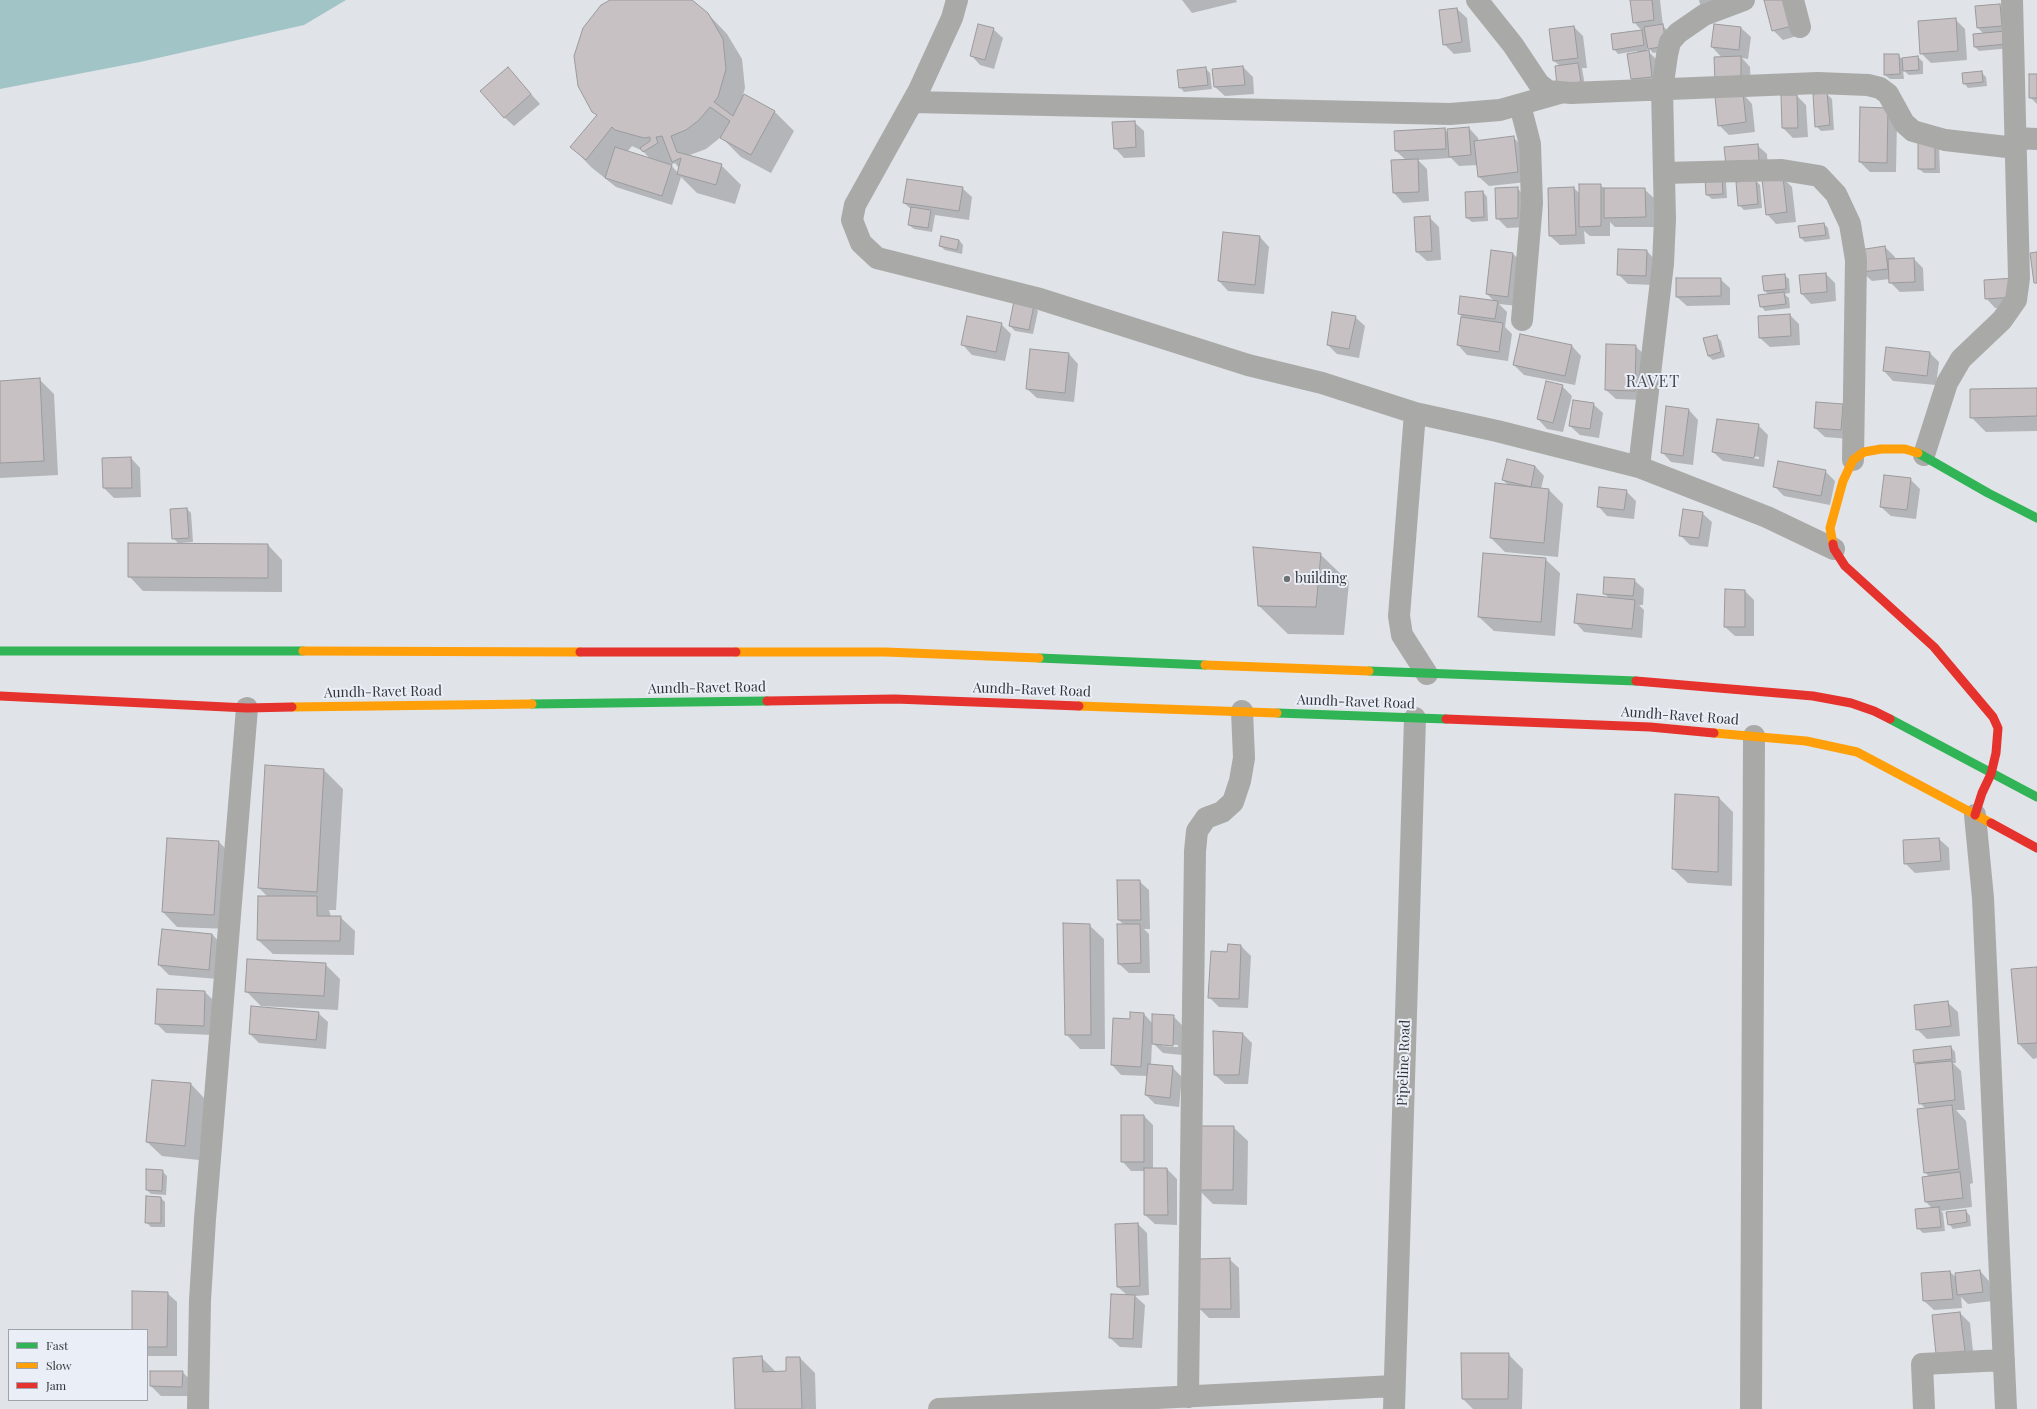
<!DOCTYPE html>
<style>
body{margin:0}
#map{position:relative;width:2037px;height:1409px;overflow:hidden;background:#e0e3e7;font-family:"Playfair Display",serif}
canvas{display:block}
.legend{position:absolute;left:8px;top:1329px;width:140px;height:72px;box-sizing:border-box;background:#eaeff7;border:1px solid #a0a4aa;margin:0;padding:5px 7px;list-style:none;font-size:12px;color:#323437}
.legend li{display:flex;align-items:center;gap:8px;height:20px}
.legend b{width:20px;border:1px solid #a0a4aa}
</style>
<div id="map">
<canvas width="2037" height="1409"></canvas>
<ul class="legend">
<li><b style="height:5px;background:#30b455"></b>Fast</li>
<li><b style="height:5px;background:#ff9f0a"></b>Slow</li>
<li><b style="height:5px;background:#e5322d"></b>Jam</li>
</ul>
</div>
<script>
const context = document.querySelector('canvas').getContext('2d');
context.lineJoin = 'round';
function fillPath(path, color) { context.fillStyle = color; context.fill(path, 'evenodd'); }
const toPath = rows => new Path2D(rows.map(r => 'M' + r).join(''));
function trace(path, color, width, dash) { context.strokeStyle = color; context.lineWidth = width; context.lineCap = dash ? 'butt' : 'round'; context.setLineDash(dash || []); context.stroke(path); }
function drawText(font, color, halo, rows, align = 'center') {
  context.font = font + ' "Playfair Display",serif'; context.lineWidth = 4; context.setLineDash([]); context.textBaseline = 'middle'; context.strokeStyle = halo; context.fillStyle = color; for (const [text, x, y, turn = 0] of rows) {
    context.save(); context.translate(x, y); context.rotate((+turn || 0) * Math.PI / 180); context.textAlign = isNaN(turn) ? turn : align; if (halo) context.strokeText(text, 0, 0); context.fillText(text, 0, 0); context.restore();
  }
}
const water = toPath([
 [0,0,346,0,304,25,140,62,0,89]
]);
const shadow = toPath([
 [612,0,690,0,708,14,727,34,742,59,745,88,743,95,775,112,794,131,771,173,741,157,721,137,706,149,687,156,721,165,741,185,735,204,697,193,681,177,672,205,616,187,591,167,572,147,598,116,593,111],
 [632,146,643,151,651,160,627,152],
 [675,163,679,168,678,173,671,165],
 [1182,0,1236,0,1237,2,1192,13],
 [1631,0,1660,0,1663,26,1667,30,1670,50,1653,53,1648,47,1647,50,1658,61,1661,86,1641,88,1631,79,1637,51,1618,54,1614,49,1612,34,1642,31,1634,22],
 [1699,0,1723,0,1701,8],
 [1765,0,1801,35,1783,40,1773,30],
 [2000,5,2009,14,2011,48,1979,51,1975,47,1984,34,1978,28],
 [1457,9,1467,18,1471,52,1454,54,1444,44,1440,11],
 [1955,19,1965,29,1967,60,1931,63,1921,53],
 [1715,25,1741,28,1751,37,1748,59,1742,58,1750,67,1751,89,1712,47],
 [1574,27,1583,36,1587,68,1582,68,1585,86,1554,61,1550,30],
 [993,29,1003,38,994,69,980,65,971,55],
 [1898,55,1902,59,1918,57,1923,62,1923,74,1909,75,1903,70,1904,79,1890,79,1885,75],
 [1243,67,1253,77,1254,94,1225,96,1215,87],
 [508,68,540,104,514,126,504,117],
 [1206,69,1210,73,1212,89,1184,92,1180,87],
 [1981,72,1986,77,1987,86,1968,88,1964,83],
 [2037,75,2037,104,2030,97],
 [1743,94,1752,104,1755,132,1729,135,1719,125],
 [1827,94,1832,99,1834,130,1821,131,1816,126],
 [1797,96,1806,105,1808,137,1793,138,1783,128],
 [1861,108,1897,119,1896,172,1870,172,1860,162],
 [1134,122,1144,131,1145,157,1124,158,1115,148],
 [1469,128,1478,138,1479,142,1513,137,1523,147,1527,182,1489,186,1479,177,1478,165,1459,166,1451,158,1418,160,1427,169,1429,201,1403,203,1394,193,1392,161,1406,160,1396,151,1395,132,1444,129,1448,133],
 [1919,143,1939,147,1940,173,1924,173,1919,169],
 [1757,145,1767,154,1768,171,1736,174],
 [1721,177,1726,182,1727,198,1712,199,1707,195],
 [1783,178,1792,187,1796,222,1776,224,1767,214],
 [1756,181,1760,185,1762,208,1744,210,1739,205],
 [1600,185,1605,189,1644,189,1654,198,1655,227,1615,227,1610,222,1610,236,1590,236,1584,231,1585,244,1560,245,1550,236,1574,188,1580,194],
 [962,188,972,197,969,220,935,215,932,232,914,229,909,225,912,210,904,203],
 [1517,188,1527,198,1527,227,1507,228,1497,218],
 [1483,192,1487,197,1488,221,1472,222,1467,218],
 [1429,217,1439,227,1441,260,1427,261,1417,252],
 [1824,224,1828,228,1830,239,1805,242,1801,238],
 [1260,237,1269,247,1264,294,1228,291,1219,281],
 [959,240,963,245,962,254,945,250,940,246],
 [1885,247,1895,257,1895,260,1914,259,1923,268,1924,291,1900,292,1890,282,1890,279,1872,281,1862,272],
 [1492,251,1513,254,1523,263,1518,306,1499,304,1507,312,1505,327,1512,334,1508,361,1467,355,1458,345,1462,317,1459,313,1495,302,1487,294],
 [1647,251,1656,261,1655,285,1628,284,1618,274],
 [1826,274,1835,283,1836,301,1811,304,1802,294,1800,276],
 [1784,275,1789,279,1790,293,1784,294,1789,298,1790,308,1765,311,1761,306,1769,295,1765,291],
 [1720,279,1730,288,1730,305,1687,306,1677,297],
 [2024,288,2025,306,1995,308,1986,298],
 [1033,306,1038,311,1033,334,1015,331,1010,326],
 [1790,315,1799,324,1800,345,1770,347,1760,338],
 [1355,317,1365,326,1359,358,1337,354,1328,345],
 [1001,324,1011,334,1005,361,972,355,963,345],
 [1716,336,1721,341,1725,357,1713,360,1708,356],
 [1572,346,1581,356,1575,385,1524,375,1514,365],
 [1635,346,1645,355,1644,400,1616,399,1606,390],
 [1929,352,1939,362,1936,385,1893,381,1884,371],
 [1069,354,1078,364,1074,402,1037,398,1027,389],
 [40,380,54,394,58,475,0,478,0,382],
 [1562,386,1572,396,1563,432,1547,429,1538,419],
 [2037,389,2037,431,1986,432,1971,417],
 [1593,404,1603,413,1599,438,1580,435,1570,426],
 [1843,405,1850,439,1825,437,1815,428],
 [1689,410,1698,420,1693,465,1671,462,1662,452],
 [1758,425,1768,435,1764,467,1723,461,1713,452],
 [1723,452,1759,457,1759,459,1723,454],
 [131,458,140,468,141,497,114,498,104,488],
 [1535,466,1544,476,1541,489,1549,490,1563,504,1558,557,1505,552,1491,538,1509,486,1503,480],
 [1825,471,1835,481,1830,505,1784,496,1774,486],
 [1910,479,1920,489,1916,519,1891,516,1881,507],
 [1626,491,1636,501,1634,519,1607,516,1598,506],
 [187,509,191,513,193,542,179,543,179,544,268,545,282,560,282,592,143,591,129,576,179,544,173,538],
 [1702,513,1712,522,1708,547,1690,545,1680,535],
 [1320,554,1349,582,1344,635,1288,634,1259,606],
 [1545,559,1560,573,1555,636,1494,631,1479,617],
 [1634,580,1644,589,1643,605,1639,605,1644,610,1642,638,1584,632,1575,622,1609,598,1604,593],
 [1745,591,1754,600,1754,636,1735,636,1725,627],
 [324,770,343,789,336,910,329,910,331,917,340,917,355,931,354,955,273,954,258,940,268,897,259,888],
 [1719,798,1733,812,1732,886,1688,883,1673,869],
 [1939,839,1949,848,1950,870,1915,873,1905,863,1904,841],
 [219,842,233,856,229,929,177,927,163,912],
 [1139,881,1149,890,1150,929,1144,929,1149,934,1150,973,1129,973,1119,964,1124,925,1119,920],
 [1089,925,1104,939,1105,1049,1080,1049,1066,1034],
 [212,934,221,944,218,979,169,975,159,965],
 [1229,945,1241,946,1251,956,1248,1008,1219,1007,1209,997,1228,953],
 [325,964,340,979,338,1010,261,1006,246,991],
 [2037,968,2037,1058,2033,1059,2019,1044,2013,970],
 [158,990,205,992,215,1002,213,1035,166,1033,156,1023],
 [1948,1003,1958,1012,1960,1036,1927,1039,1917,1029],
 [318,1013,328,1022,326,1049,259,1043,250,1034],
 [1144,1014,1153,1024,1173,1016,1183,1026,1182,1055,1163,1053,1152,1042,1151,1065,1172,1067,1182,1077,1179,1107,1155,1104,1146,1095,1148,1076,1121,1075,1112,1065],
 [1162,1044,1178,1045,1178,1047,1162,1046],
 [1243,1034,1252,1043,1248,1084,1225,1084,1215,1075],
 [1951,1047,1955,1052,1956,1063,1953,1063,1961,1071,1965,1110,1956,1110,1966,1121,1973,1183,1970,1184,1972,1207,1941,1211,1943,1213,1945,1231,1923,1233,1918,1228,1933,1209,1926,1202,1929,1177,1925,1172,1926,1109,1920,1103,1918,1065,1915,1062],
 [191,1084,205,1099,199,1160,162,1156,147,1142],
 [1144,1116,1153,1125,1153,1169,1167,1169,1177,1179,1177,1225,1155,1224,1145,1215,1145,1171,1131,1171,1122,1161],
 [1233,1127,1248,1141,1247,1205,1213,1204,1199,1190],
 [162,1171,167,1176,166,1195,151,1194,147,1190],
 [161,1198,165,1202,165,1227,151,1227,146,1222],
 [1966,1211,1970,1216,1971,1226,1953,1229,1949,1224],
 [1138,1224,1147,1233,1149,1295,1135,1296,1145,1305,1142,1348,1120,1347,1110,1338,1127,1295,1118,1287],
 [1229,1259,1239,1268,1240,1318,1209,1318,1200,1309],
 [1980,1271,1989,1281,1992,1301,1968,1304,1961,1297,1962,1308,1934,1310,1924,1301,1950,1272,1957,1278],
 [167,1293,177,1302,177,1356,147,1356,147,1330,133,1330],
 [1960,1313,1970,1323,1974,1361,1947,1363],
 [1508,1354,1523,1369,1522,1409,1473,1409,1463,1399],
 [762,1358,777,1373,787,1372,800,1358,815,1373,816,1409,736,1409],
 [151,1372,182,1372,192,1381,191,1396,161,1396,151,1386]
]);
const building = toPath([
 [610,0,692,0,708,13,723,39,726,69,718,97,714,102,733,116,744,94,775,111,751,155,720,138,730,121,710,107,699,120,686,130,671,136,677,152,722,164,716,185,677,174,681,158,672,162,662,136,656,137,658,143,643,152,640,148,650,141,650,137,644,138,615,130,612,127,586,160,570,147,597,115,592,112,578,86,574,56,583,28,601,5,610,0],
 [1630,0,1652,0,1654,20,1633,23,1630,0],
 [1764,0,1786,0,1792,26,1772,31,1764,0],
 [2000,4,2002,26,1977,28,1975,6,2000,4],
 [1457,8,1462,42,1443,45,1439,10,1457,8],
 [1956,18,1958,51,1920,54,1918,21,1956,18],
 [978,24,994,28,985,60,970,56,978,24],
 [1663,24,1666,46,1648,49,1644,27,1663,24],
 [1714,24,1741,27,1739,50,1711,47,1714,24],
 [1574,26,1578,58,1553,61,1549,29,1574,26],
 [1642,30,1644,45,1613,50,1611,34,1642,30],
 [2006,31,2007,44,1974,47,1973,34,2006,31],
 [1649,50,1652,77,1631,79,1627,54,1649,50],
 [1884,54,1899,54,1900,74,1884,75,1884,54],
 [1741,56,1741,80,1715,81,1714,57,1741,56],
 [1918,56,1919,70,1903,71,1902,58,1918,56],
 [1578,63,1581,82,1557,85,1555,66,1578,63],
 [1243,66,1245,85,1214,87,1212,69,1243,66],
 [508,67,531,94,504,118,480,91,508,67],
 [1206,67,1208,85,1179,88,1177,70,1206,67],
 [1982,71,1983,82,1963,84,1962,73,1982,71],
 [2029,74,2037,74,2037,98,2029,98,2029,74],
 [1743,93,1746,122,1718,126,1715,97,1743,93],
 [1827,93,1830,125,1815,127,1813,94,1827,93],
 [1781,95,1797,95,1798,128,1782,128,1781,95],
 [1860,107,1888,108,1887,163,1859,162,1860,107],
 [1135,121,1136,147,1114,149,1112,122,1135,121],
 [1469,127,1471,155,1449,157,1447,129,1469,127],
 [1445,128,1446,149,1395,151,1394,131,1445,128],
 [1514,136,1518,172,1478,177,1474,141,1514,136],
 [1918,142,1935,142,1935,169,1918,169,1918,142],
 [1758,144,1759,161,1726,165,1724,147,1758,144],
 [615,147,672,165,662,196,605,178,615,147],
 [1418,159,1419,192,1393,193,1391,160,1418,159],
 [1722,176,1723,194,1706,195,1705,178,1722,176],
 [1783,177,1787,212,1766,215,1762,179,1783,177],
 [907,179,963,187,959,211,903,203,907,179],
 [1756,180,1758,204,1738,206,1736,182,1756,180],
 [1579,184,1601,184,1601,226,1579,227,1579,184],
 [1518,187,1518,218,1496,219,1495,188,1518,187],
 [1574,187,1576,235,1549,236,1548,188,1574,187],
 [1604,188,1645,188,1646,217,1604,218,1604,188],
 [1483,191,1484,217,1466,218,1465,192,1483,191],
 [911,207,931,210,928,228,908,225,911,207],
 [1430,216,1432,251,1416,252,1414,217,1430,216],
 [1824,223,1826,235,1800,238,1798,226,1824,223],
 [1223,232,1260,236,1255,285,1218,281,1223,232],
 [941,236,959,240,957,250,939,246,941,236],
 [1885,246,1888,269,1861,272,1859,250,1885,246],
 [1618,249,1647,250,1646,276,1617,275,1618,249],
 [1491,250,1513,253,1508,297,1486,294,1491,250],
 [2037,252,2037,283,2034,283,2030,253,2037,252],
 [1914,258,1915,282,1889,283,1888,259,1914,258],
 [1826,273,1827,292,1801,294,1799,275,1826,273],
 [1785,274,1786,289,1764,291,1762,276,1785,274],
 [1676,278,1721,278,1721,296,1676,297,1676,278],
 [2015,278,2016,297,1985,299,1984,280,2015,278],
 [1784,292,1786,304,1760,307,1758,295,1784,292],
 [1460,296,1498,301,1495,319,1458,314,1460,296],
 [1014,301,1034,305,1029,330,1009,326,1014,301],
 [1332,312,1356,316,1349,349,1327,345,1332,312],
 [1790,314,1791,336,1759,338,1758,316,1790,314],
 [967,316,1002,323,996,352,961,345,967,316],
 [1461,317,1503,323,1499,352,1457,345,1461,317],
 [1520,334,1572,345,1565,376,1513,365,1520,334],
 [1717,335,1721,352,1708,356,1703,338,1717,335],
 [1606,344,1636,345,1635,391,1605,390,1606,344],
 [1886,347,1930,352,1927,376,1883,371,1886,347],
 [1030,349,1069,353,1065,393,1026,389,1030,349],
 [40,378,44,461,0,463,0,381,40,378],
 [1546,381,1563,385,1553,423,1537,419,1546,381],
 [2037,388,2037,416,1970,418,1970,389,2037,388],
 [1573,400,1594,403,1590,429,1569,426,1573,400],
 [1816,402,1843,404,1841,430,1814,428,1816,402],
 [1666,406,1689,409,1683,456,1661,453,1666,406],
 [1717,419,1759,424,1754,458,1712,452,1717,419],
 [131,457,132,488,103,488,102,458,131,457],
 [1507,459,1535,466,1531,487,1502,480,1507,459],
 [1778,461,1826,470,1821,496,1773,487,1778,461],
 [1884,475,1911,478,1907,510,1880,507,1884,475],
 [1495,483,1549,489,1544,543,1490,538,1495,483],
 [1599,487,1627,490,1624,510,1597,507,1599,487],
 [187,508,189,538,172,539,170,509,187,508],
 [1683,509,1703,512,1699,538,1679,536,1683,509],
 [128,543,268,544,268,578,128,577,128,543],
 [1253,547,1321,553,1316,607,1258,606,1253,547],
 [1483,553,1546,558,1541,622,1478,617,1483,553],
 [1604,577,1635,579,1633,596,1603,594,1604,577],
 [1725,589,1745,590,1745,627,1724,627,1725,589],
 [1577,594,1635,600,1632,629,1574,623,1577,594],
 [265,765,324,769,317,892,258,888,265,765],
 [1675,794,1719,797,1718,872,1672,869,1675,794],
 [167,838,219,841,214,915,162,912,167,838],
 [1939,838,1941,861,1904,864,1903,840,1939,838],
 [1117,880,1140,880,1141,920,1118,920,1117,880],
 [258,896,317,896,317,916,341,916,340,941,257,940,258,896],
 [1063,923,1090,924,1091,1035,1065,1035,1063,923],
 [1117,924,1140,924,1141,963,1118,964,1117,924],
 [162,929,212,934,209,970,158,965,162,929],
 [1228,944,1241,945,1239,999,1208,998,1211,951,1227,952,1228,944],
 [247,959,326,963,324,996,245,992,247,959],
 [2037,967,2037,1043,2018,1044,2011,969,2037,967],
 [157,989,205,991,204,1026,155,1024,157,989],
 [1948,1001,1951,1026,1916,1030,1914,1005,1948,1001],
 [251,1006,319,1012,316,1040,249,1034,251,1006],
 [1130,1012,1144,1013,1141,1067,1111,1065,1113,1018,1130,1019,1130,1012],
 [1152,1014,1174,1015,1173,1046,1152,1044,1152,1014],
 [1213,1031,1243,1033,1239,1075,1214,1075,1213,1031],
 [1951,1046,1952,1059,1914,1063,1913,1050,1951,1046],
 [1952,1061,1955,1100,1919,1104,1915,1064,1952,1061],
 [1148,1064,1173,1066,1170,1098,1145,1095,1148,1064],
 [152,1080,191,1083,185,1146,146,1142,152,1080],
 [1952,1105,1959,1169,1924,1173,1917,1109,1952,1105],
 [1121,1115,1144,1115,1144,1162,1121,1162,1121,1115],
 [1199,1126,1234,1126,1233,1190,1198,1190,1199,1126],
 [1144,1168,1167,1168,1168,1215,1144,1215,1144,1168],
 [146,1169,163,1170,162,1191,146,1190,146,1169],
 [1960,1172,1963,1198,1925,1202,1922,1177,1960,1172],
 [146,1196,161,1197,161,1223,145,1223,146,1196],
 [1939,1207,1941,1227,1917,1229,1915,1209,1939,1207],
 [1966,1210,1967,1222,1948,1225,1946,1212,1966,1210],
 [1138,1223,1140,1286,1117,1287,1115,1224,1138,1223],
 [1230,1258,1231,1309,1199,1309,1198,1259,1230,1258],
 [1980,1270,1983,1292,1957,1295,1955,1273,1980,1270],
 [1950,1271,1953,1299,1923,1301,1921,1273,1950,1271],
 [132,1291,168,1292,167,1347,147,1347,147,1330,132,1330,132,1291],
 [1111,1294,1135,1295,1133,1339,1109,1338,1111,1294],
 [1960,1312,1965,1351,1936,1354,1932,1315,1960,1312],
 [1461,1353,1509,1353,1508,1399,1462,1399,1461,1353],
 [762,1356,763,1372,786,1371,786,1357,800,1357,802,1409,735,1409,733,1358,762,1356],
 [150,1371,183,1371,182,1387,150,1386,150,1371]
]);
const street = toPath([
 [957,0,952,18,919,90,855,205,852,220,861,243,877,258,1040,299,1248,365,1322,383,1415,413,1497,431,1639,467,1767,517,1834,549],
 [1477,0,1513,45,1539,84,1548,91,1571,93,1818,83,1868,85,1880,88,1888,94,1904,123,1913,131,1945,140,2016,148],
 [1793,0,1800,27],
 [913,102,1450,114,1500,110,1560,93],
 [1520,105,1530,144,1532,203,1522,320],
 [2015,138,2037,139],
 [1664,173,1782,170,1819,176,1836,194,1850,224,1856,260,1853,460],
 [1415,413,1399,616,1402,635,1427,674],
 [1924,455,1947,383,1961,359,2002,320,2016,300,2019,278,2012,0],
 [1639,467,1663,264,1665,219,1662,90,1667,55,1670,42,1678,33,1704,15,1744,0],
 [1975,815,1983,898,2006,1409],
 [1188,1397,1195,851,1197,831,1206,818,1222,812,1233,802,1240,781,1244,758,1242,711],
 [198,1409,200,1300,205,1219,247,708],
 [939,1409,1394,1386],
 [1394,1409,1415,718],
 [1751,1409,1754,736],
 [1924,1409,1922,1364,2004,1360]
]);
const fast = toPath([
 [1918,453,1988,493,2037,518],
 [0,651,303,651],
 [1039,658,1205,665],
 [1369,671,1636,681],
 [532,704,767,701],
 [1277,713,1446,719],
 [1890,719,2037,797]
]);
const slow = toPath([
 [1833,544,1830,528,1843,481,1853,460,1864,452,1881,449,1905,449,1918,453],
 [303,651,580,652],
 [736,652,885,652,1039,658],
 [1205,665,1369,671],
 [1079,706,1277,713],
 [292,707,532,704],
 [1714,733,1806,741,1857,752,1991,823]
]);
const jam = toPath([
 [1833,544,1834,549,1845,566,1934,647,1993,717,1998,728,1996,753,1991,774,1982,793,1975,815],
 [580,652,736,652],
 [1636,681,1813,696,1851,703,1874,711,1890,719],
 [0,696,247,708,292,707],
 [767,701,895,699,1079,706],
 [1446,719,1650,727,1714,733],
 [1991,823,2037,848]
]);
const markers = [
 [1287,579,4,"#6f7175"]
];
const poiNames = [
 ["building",1295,579]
];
const streetNames = [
 ["Aundh-Ravet Road",707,688,-1],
 ["Aundh-Ravet Road",1032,690,2],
 ["Aundh-Ravet Road",383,692,-1],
 ["Aundh-Ravet Road",1356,702,2],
 ["Aundh-Ravet Road",1680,716,4],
 ["Pipeline Road",1404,1063,-88]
];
const quarterNames = [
 ["RAVET",1653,382]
];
fillPath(water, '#a1c4c7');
fillPath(shadow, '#0003');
fillPath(building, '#c8c1c3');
trace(building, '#9a9a9c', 1);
trace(street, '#a9a9a8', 22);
trace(fast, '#30b455', 9);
trace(slow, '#ff9f0a', 9);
trace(jam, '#e5322d', 9);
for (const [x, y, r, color] of markers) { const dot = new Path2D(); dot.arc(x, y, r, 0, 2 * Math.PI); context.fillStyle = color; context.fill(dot); trace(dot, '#eaeff7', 1.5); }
drawText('14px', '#323437', '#eaeff7', poiNames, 'left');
drawText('14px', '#323437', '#eaeff7', streetNames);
context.letterSpacing = '1px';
drawText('16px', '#44484e', '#eaeff7', quarterNames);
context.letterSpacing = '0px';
</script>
